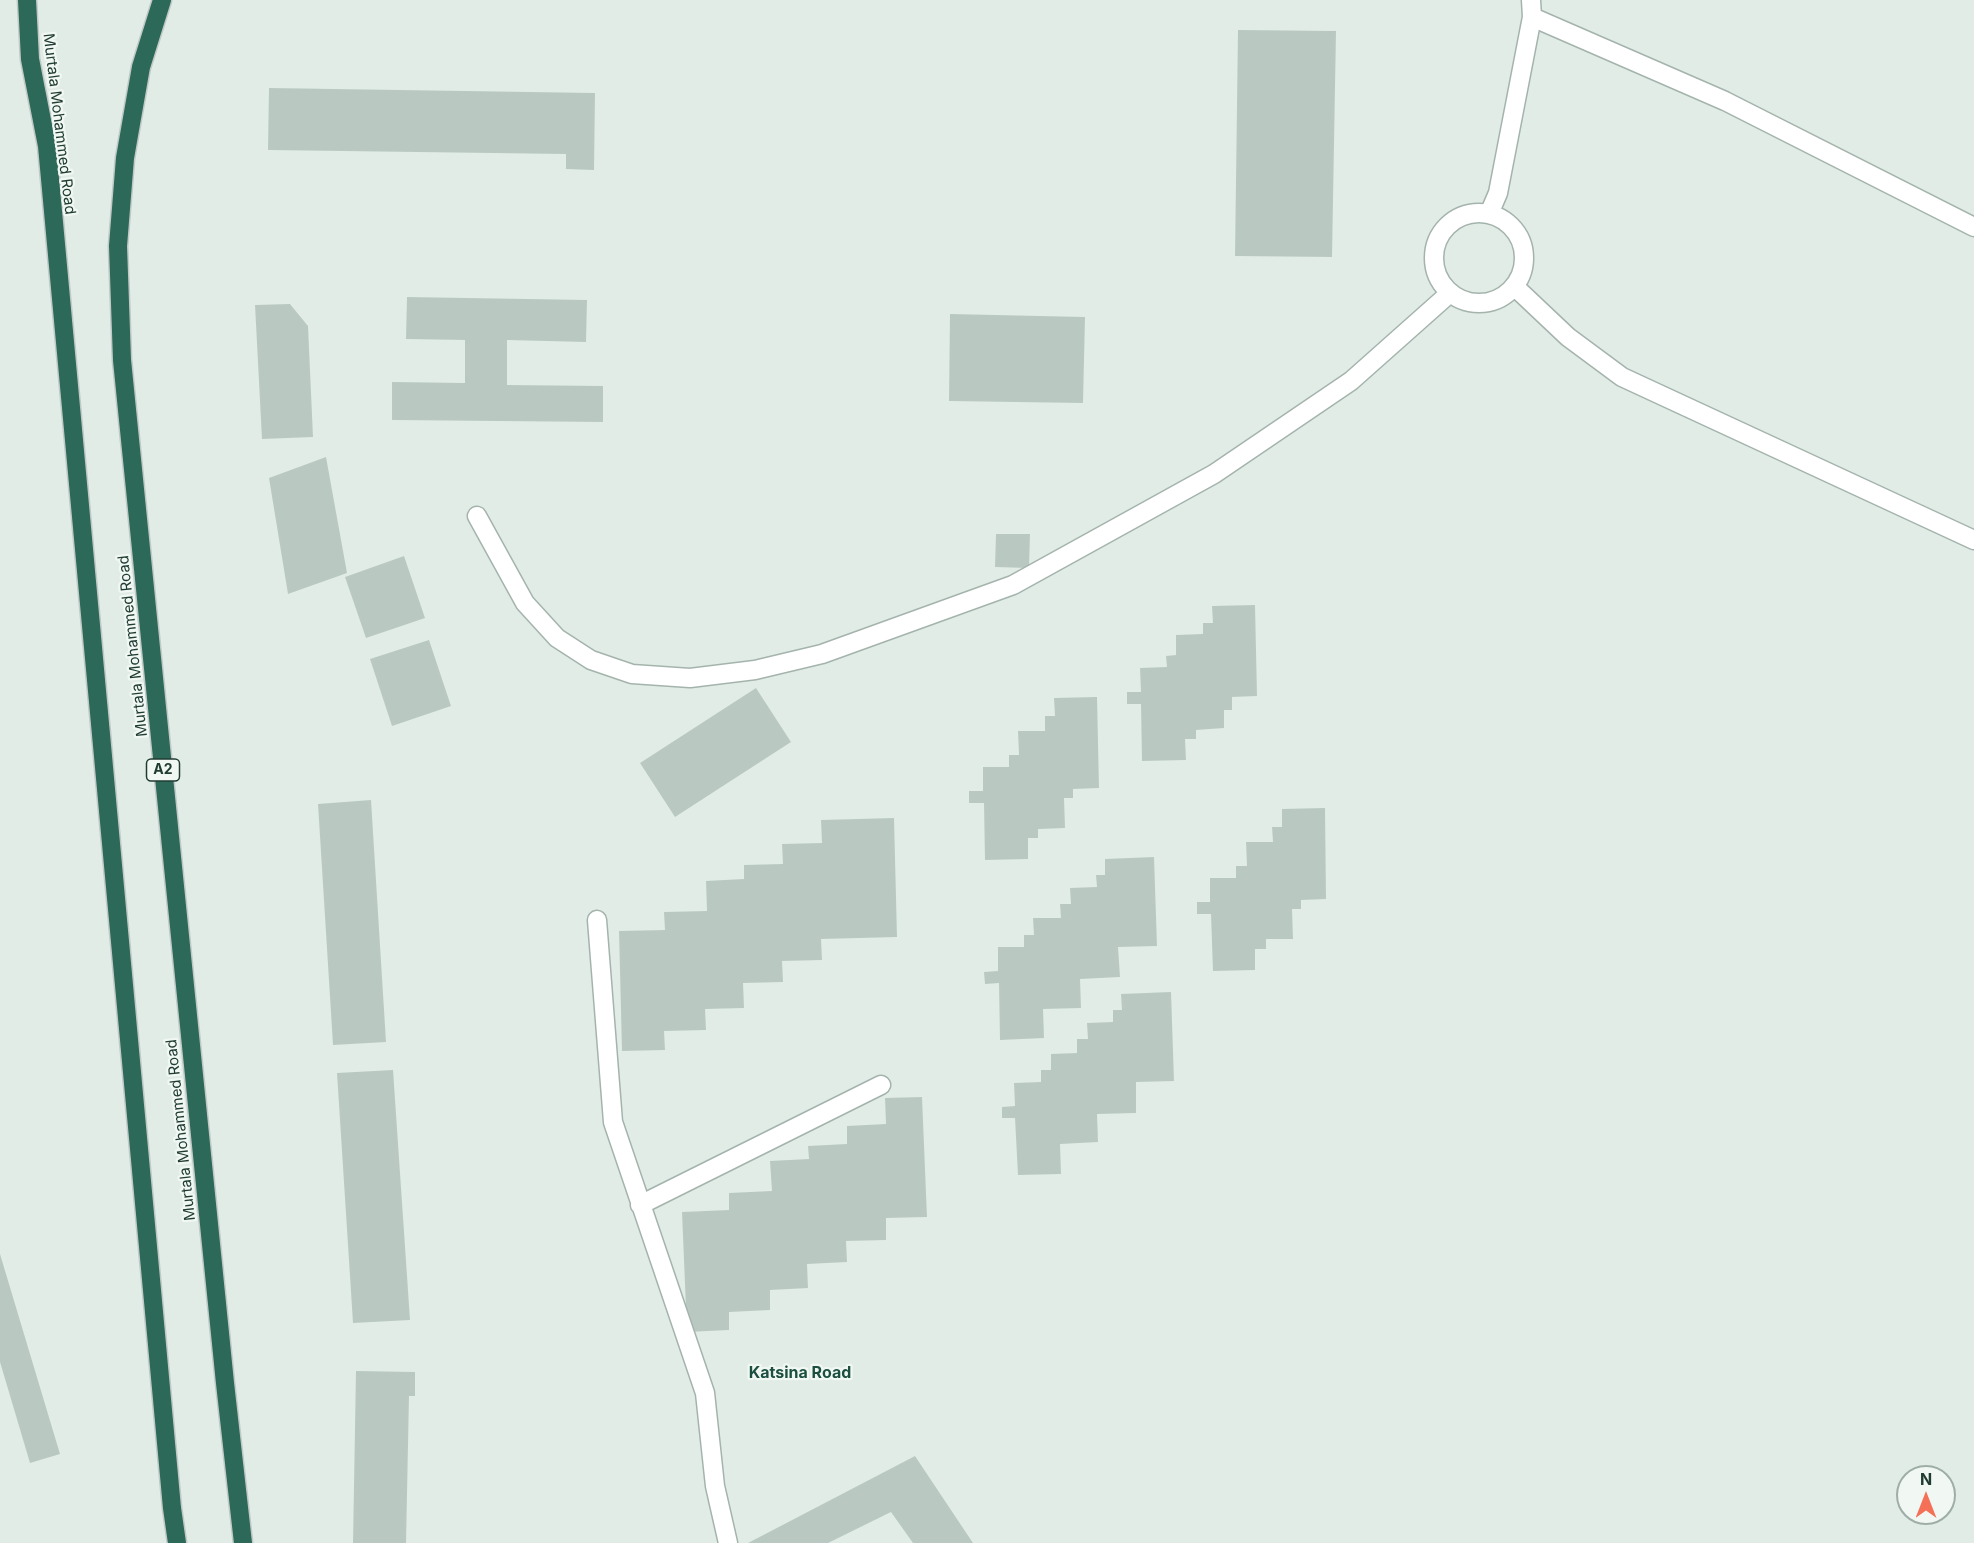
<!DOCTYPE html>
<style>
body{margin:0}
#map{position:relative;width:1974px;height:1543px;overflow:hidden;background:#e1ece6;font-family:Inter,sans-serif}
canvas{display:block}
.north{position:absolute;left:1896px;top:1465px;width:60px;height:60px;box-sizing:border-box;background:#f1f8f4;border:2px solid #9eada7;border-radius:50%;rotate:0deg;font-size:16px;font-weight:700;line-height:24px;text-align:center;color:#213d33}
.north::after{content:'';display:block;margin:auto;width:21px;height:27px;background:#f47056;clip-path:polygon(50% 0,100% 100%,50% 72%,0 100%)}
</style>
<div id="map">
<canvas width="1974" height="1543"></canvas>
<div class="north">N</div>
</div>
<script>
const context = document.querySelector('canvas').getContext('2d');
context.lineJoin = 'round';
function fillPath(path, color) { context.fillStyle = color; context.fill(path, 'evenodd'); }
const toPath = rows => new Path2D(rows.map(r => 'M' + r).join(''));
function trace(path, color, width, dash) { context.strokeStyle = color; context.lineWidth = width; context.lineCap = dash ? 'butt' : 'round'; context.setLineDash(dash || []); context.stroke(path); }
function drawText(font, color, halo, rows, align = 'center') {
  context.font = font + ' Inter,sans-serif'; context.lineWidth = 4.5; context.setLineDash([]); context.textBaseline = 'middle'; context.strokeStyle = halo; context.fillStyle = color; for (const [text, x, y, turn = 0] of rows) {
    context.save(); context.translate(x, y); context.rotate((+turn || 0) * Math.PI / 180); context.textAlign = isNaN(turn) ? turn : align; if (halo) context.strokeText(text, 0, 0); context.fillText(text, 0, 0); context.restore();
  }
}
const building = toPath([
 [1238,30,1336,31,1332,257,1235,256],
 [269,88,595,93,594,170,566,169,566,154,268,150],
 [407,297,587,300,586,342,507,340,507,385,603,386,603,422,392,420,392,382,465,383,465,340,406,339],
 [290,304,308,326,313,437,262,439,255,305],
 [950,314,1085,317,1083,403,949,401],
 [326,457,347,573,288,594,269,478],
 [996,534,1030,534,1029,568,995,567],
 [404,556,425,618,366,638,345,577],
 [1255,605,1257,696,1232,697,1232,710,1224,710,1224,728,1196,730,1196,739,1185,739,1186,760,1142,761,1141,704,1127,704,1127,692,1141,692,1140,668,1167,667,1166,656,1176,655,1176,635,1203,634,1203,623,1213,623,1212,606],
 [429,640,451,706,392,726,370,659],
 [756,688,791,742,675,817,640,763],
 [1097,697,1099,788,1073,789,1073,798,1064,798,1065,828,1038,829,1038,838,1028,838,1028,859,985,860,984,803,969,803,969,791,983,791,983,767,1009,767,1009,755,1019,755,1018,731,1045,731,1045,716,1055,716,1054,698],
 [371,800,386,1042,333,1045,318,804],
 [1325,808,1326,899,1301,900,1301,909,1292,909,1293,939,1266,939,1266,949,1255,949,1255,970,1213,971,1211,914,1197,914,1197,902,1210,902,1210,878,1236,878,1236,866,1247,866,1246,842,1273,842,1272,827,1282,827,1282,809],
 [894,818,897,937,821,939,822,960,782,961,783,982,743,983,744,1008,705,1009,706,1030,664,1031,665,1050,622,1051,619,931,665,930,664,912,707,911,706,881,744,879,744,865,783,864,782,844,822,843,821,820],
 [1154,857,1157,946,1118,947,1120,977,1080,979,1081,1008,1043,1009,1044,1038,1000,1040,999,983,985,984,984,972,998,971,998,947,1024,947,1024,935,1034,935,1033,918,1061,918,1060,904,1071,904,1070,888,1097,887,1096,875,1105,875,1105,859],
 [1171,992,1174,1081,1136,1082,1136,1113,1097,1114,1098,1142,1060,1144,1061,1174,1018,1175,1015,1118,1002,1118,1002,1107,1015,1106,1014,1083,1041,1082,1041,1070,1051,1070,1051,1054,1077,1053,1077,1039,1088,1039,1087,1023,1113,1022,1113,1010,1122,1010,1121,994],
 [393,1070,410,1320,353,1323,337,1073],
 [922,1097,927,1217,886,1218,886,1240,846,1241,847,1262,807,1264,808,1288,770,1290,770,1310,729,1312,729,1330,687,1332,682,1212,729,1210,729,1193,772,1191,770,1161,809,1159,808,1146,847,1144,847,1126,886,1124,885,1098],
 [0,1254,60,1454,30,1463,0,1362],
 [356,1371,415,1372,415,1396,409,1396,406,1543,353,1543],
 [915,1456,973,1543,913,1543,891,1512,828,1543,748,1543]
]);
const street = toPath([
 [1532,17,1725,101,1974,227],
 '1434 258a45 45 0 1 1 90 0a45 45 0 1 1-90 0Z',
 [1489,214,1498,193,1532,17,1531,0],
 [1514,286,1568,337,1622,377,1974,540],
 [477,516,525,603,557,638,591,660,632,674,690,678,755,670,822,654,1013,585,1214,474,1351,381,1450,293],
 [597,920,613,1122,705,1393,715,1486,728,1543],
 [640,1205,881,1085]
]);
const highway = toPath([
 [27,0,30,59,47,146,172,1508,177,1543],
 [162,0,141,67,125,158,118,246,122,360,225,1383,243,1543]
]);
const shields = [
 [163,770,33]
];
const shieldNames = [
 ["A2",163,770]
];
const streetNames = [
 ["Murtala Mohammed Road",59,124,83],
 ["Murtala Mohammed Road",133,646,-96],
 ["Murtala Mohammed Road",181,1130,-96]
];
const neighbourhoodNames = [
 ["Katsina Road",800,1373]
];
fillPath(building, '#b9c9c2');
trace(street, '#a4b4ad', 21);
trace(highway, '#c1c9c6', 21);
trace(street, '#fff', 18);
trace(highway, '#2c6958', 18);
for (const [x, y, w] of shields) { const box = new Path2D(); box.roundRect(x - w / 2, y - 11, w, 22, 4.5); context.fillStyle = '#f1f8f4'; context.fill(box); trace(box, '#213d33', 1.5); }
drawText('bold 14px', '#213d33', null, shieldNames);
drawText('15px', '#213d33', '#f1f8f4', streetNames);
drawText('bold 16px', '#1c4f3f', '#f1f8f4', neighbourhoodNames);
</script>
